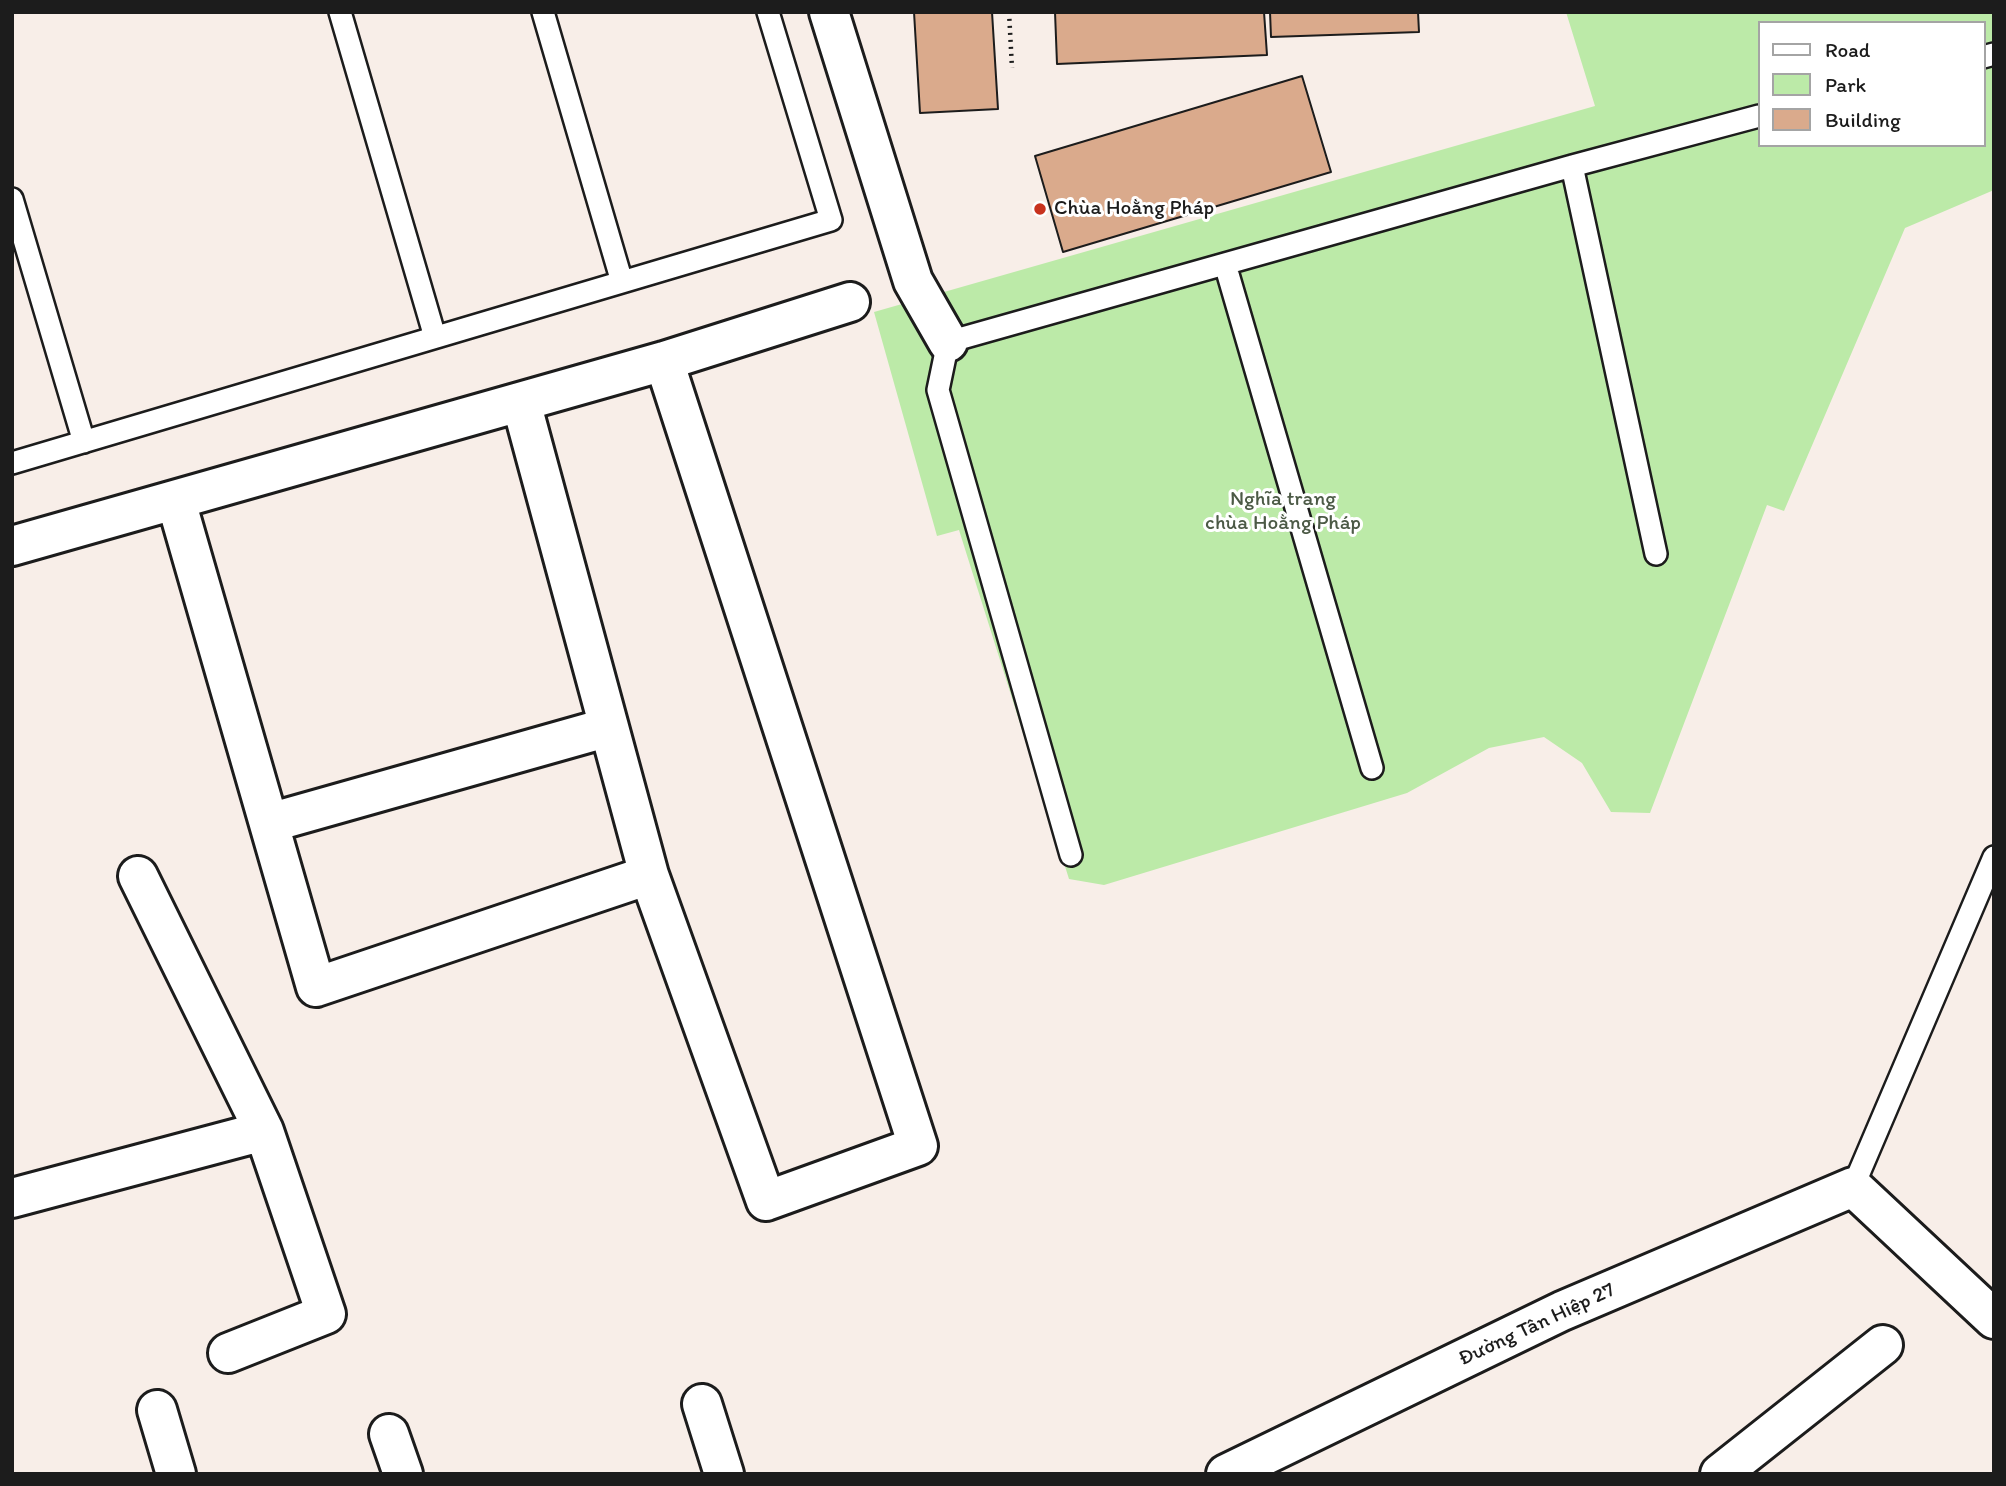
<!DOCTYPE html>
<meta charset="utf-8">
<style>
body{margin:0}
#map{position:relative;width:2006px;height:1486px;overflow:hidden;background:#f8eee8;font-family:Itim,sans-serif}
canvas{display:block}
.frame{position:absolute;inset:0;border:14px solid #1c1c1c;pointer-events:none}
.legend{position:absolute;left:1758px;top:21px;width:228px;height:126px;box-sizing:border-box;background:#fff;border:2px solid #a4a4a4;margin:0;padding:9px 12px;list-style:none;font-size:21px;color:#1c1c1c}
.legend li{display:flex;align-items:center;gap:14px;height:35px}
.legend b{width:35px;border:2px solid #a4a4a4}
</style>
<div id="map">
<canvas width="2006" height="1486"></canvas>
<div class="frame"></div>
<ul class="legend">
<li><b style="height:9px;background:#fff"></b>Road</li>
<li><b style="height:19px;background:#bceaa8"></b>Park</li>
<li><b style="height:19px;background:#daaa8c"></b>Building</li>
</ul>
</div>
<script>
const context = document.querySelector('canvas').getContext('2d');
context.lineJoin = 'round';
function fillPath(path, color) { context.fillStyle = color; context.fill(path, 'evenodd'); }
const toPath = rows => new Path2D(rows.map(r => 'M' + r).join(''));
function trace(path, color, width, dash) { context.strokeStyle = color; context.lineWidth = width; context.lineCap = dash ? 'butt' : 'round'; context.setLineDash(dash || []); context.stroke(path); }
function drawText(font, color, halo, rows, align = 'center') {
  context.font = font + ' Itim,sans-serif'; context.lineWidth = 6; context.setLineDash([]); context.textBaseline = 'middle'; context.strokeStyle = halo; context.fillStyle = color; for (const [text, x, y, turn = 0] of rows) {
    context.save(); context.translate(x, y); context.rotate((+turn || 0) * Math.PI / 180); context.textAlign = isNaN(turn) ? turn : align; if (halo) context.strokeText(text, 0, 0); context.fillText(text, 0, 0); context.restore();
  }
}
const green = toPath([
 [1566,12,1994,12,1994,190,1905,228,1784,511,1767,505,1650,813,1611,812,1582,763,1544,737,1489,748,1407,793,1104,885,1069,879,959,530,937,536,874,312,1595,106],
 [1759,23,1983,23,1983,145,1759,145]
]);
const building = toPath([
 [914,12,992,12,998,109,920,113,914,12],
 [1055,12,1264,12,1267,55,1057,64,1055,12],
 [1270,12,1418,12,1419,32,1271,37,1270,12],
 [1302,76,1331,172,1063,252,1035,156,1302,76]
]);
const path = toPath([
 [1009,12,1012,68]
]);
const lane = toPath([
 [340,12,435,337],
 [543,12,622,282],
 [1983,57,1994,54],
 [1572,166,1656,554],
 [12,199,84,442],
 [1225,264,1372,768],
 [12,463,831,220,768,12],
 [1071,855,938,390,948,342,1572,166,1759,116],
 [1853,1187,1994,857]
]);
const street = toPath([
 [829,12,913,281,948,342],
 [521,402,649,875],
 [176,501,316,987,649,875,766,1201,918,1146,664,361],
 [12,546,664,361,850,302],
 [269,823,609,727],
 [138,876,264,1131],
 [12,1198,264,1131,326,1314,228,1353],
 [702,1404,724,1474],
 [157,1410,176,1474],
 [389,1434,403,1474],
 [1226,1474,1562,1311,1853,1187,1994,1319],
 [1720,1474,1883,1345]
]);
const markers = [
 [1040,209,7,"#c8321e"]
];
const poiNames = [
 ["Chùa Hoằng Pháp",1054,209]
];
const parkNames = [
 ["Nghĩa trang",1283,500],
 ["chùa Hoằng Pháp",1283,524]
];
const streetNames = [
 ["Đường Tân Hiệp 27",1537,1325,-25]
];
fillPath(green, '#bceaa8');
fillPath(building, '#daaa8c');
trace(building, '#1c1c1c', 2);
trace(lane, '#1c1c1c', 26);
trace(street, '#1c1c1c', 44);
trace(path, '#1c1c1c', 4.5, [2, 5]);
trace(lane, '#fff', 21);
trace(street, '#fff', 38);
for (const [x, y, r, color] of markers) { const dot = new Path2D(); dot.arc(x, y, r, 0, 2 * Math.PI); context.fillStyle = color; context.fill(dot); trace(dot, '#fff', 2.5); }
drawText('21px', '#1c1c1c', '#fff', poiNames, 'left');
drawText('21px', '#4c5a46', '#fff', parkNames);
drawText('21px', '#1c1c1c', '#fff', streetNames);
</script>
